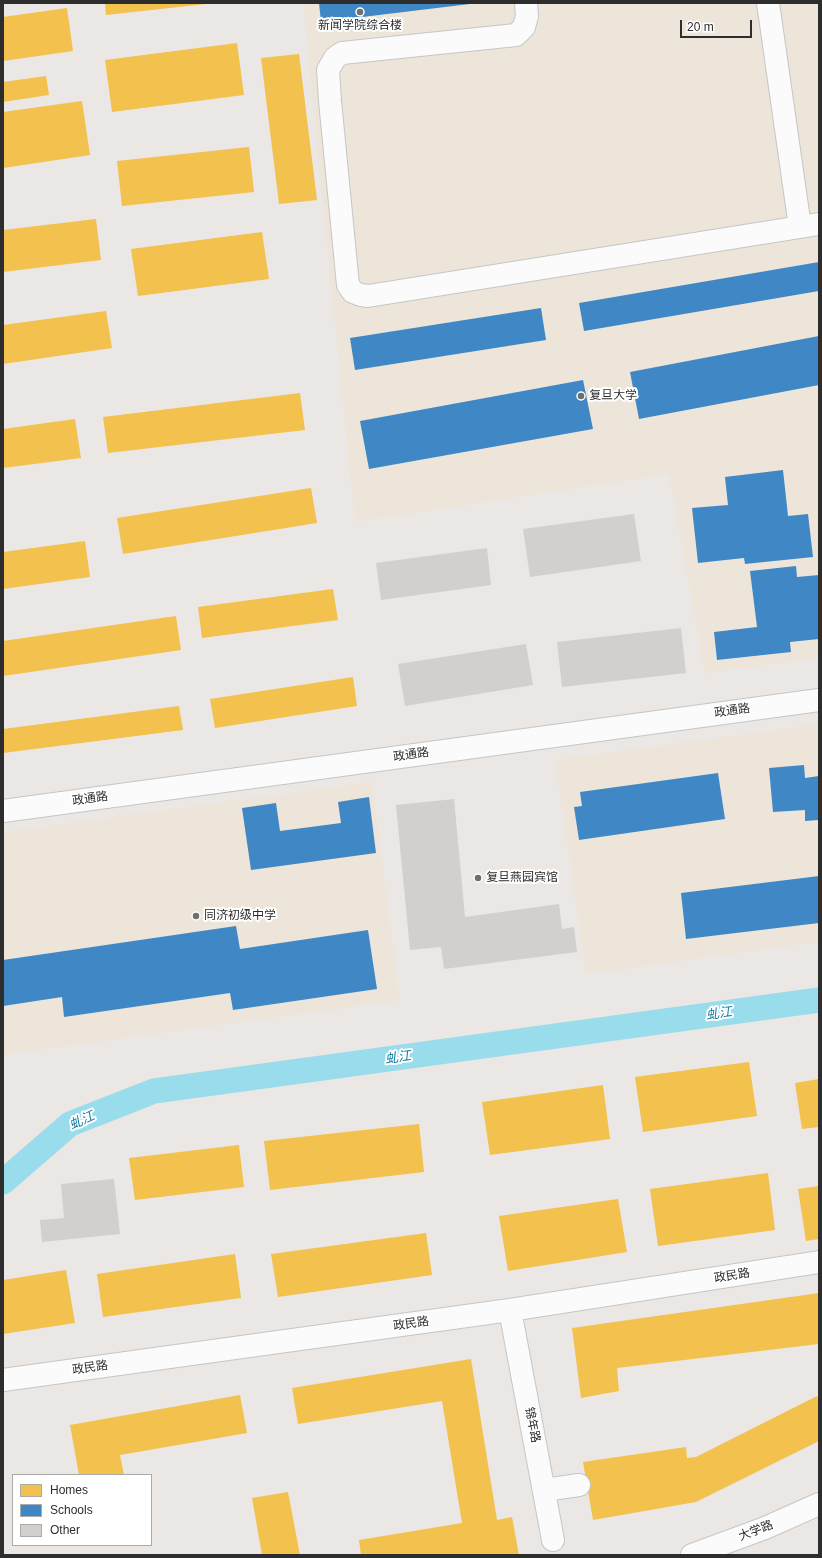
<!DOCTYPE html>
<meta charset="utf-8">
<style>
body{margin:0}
#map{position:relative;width:822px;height:1558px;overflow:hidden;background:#eae7e4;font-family:Helvetica,sans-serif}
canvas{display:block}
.frame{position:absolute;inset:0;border:4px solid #2d2d2d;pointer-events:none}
.legend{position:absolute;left:12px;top:1474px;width:140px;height:72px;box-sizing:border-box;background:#fff;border:1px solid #ababab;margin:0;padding:5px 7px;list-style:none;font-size:12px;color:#2d2d2d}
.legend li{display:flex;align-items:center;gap:8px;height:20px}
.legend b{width:20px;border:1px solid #ababab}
.scale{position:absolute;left:680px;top:20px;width:72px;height:18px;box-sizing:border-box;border:2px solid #2d2d2d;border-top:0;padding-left:5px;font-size:12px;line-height:14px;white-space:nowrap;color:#2d2d2d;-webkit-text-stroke:3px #fff;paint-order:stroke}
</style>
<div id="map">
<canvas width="822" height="1558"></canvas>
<div class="frame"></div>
<ul class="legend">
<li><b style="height:11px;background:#f2c14e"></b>Homes</li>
<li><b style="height:11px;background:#3f88c5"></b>Schools</li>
<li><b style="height:11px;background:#d2cfcd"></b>Other</li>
</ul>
<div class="scale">20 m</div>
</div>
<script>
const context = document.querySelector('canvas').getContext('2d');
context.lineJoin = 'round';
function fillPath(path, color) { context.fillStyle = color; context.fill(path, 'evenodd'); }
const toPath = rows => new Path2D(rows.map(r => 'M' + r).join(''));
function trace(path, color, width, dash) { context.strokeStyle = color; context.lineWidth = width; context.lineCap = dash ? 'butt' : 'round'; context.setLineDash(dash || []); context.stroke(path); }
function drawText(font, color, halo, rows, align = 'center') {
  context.font = font + ' Helvetica,"Noto Sans SC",sans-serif'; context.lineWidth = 4; context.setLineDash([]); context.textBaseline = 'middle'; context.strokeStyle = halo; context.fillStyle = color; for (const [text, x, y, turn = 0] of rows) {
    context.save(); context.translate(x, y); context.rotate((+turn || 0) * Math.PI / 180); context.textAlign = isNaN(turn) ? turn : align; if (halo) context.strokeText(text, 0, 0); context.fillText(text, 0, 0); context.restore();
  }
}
const education = toPath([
 [303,3,819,3,819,658,705,673,669,474,355,522],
 [819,724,819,942,586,974,555,760],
 [372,782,400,1000,3,1055,3,832]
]);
const homes = toPath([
 [105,3,206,3,206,4,106,15],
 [67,8,73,51,3,61,3,17],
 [237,43,244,95,112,112,105,60],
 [299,54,317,200,279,204,261,58],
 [46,76,49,95,3,102,3,82],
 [82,101,90,155,3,168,3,112],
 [249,147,254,192,122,206,117,161],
 [96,219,101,260,3,272,3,230],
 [262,232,269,279,138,296,131,249],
 [106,311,112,348,3,364,3,325],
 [300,393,305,430,108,453,103,417],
 [75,419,81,458,3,468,3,429],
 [311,488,317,523,123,554,117,518],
 [85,541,90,577,3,589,3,552],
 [333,589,338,620,202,638,198,607],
 [176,616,181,650,3,676,3,641],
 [353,677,357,706,215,728,210,699],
 [179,706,183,730,3,753,3,729],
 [749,1062,757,1116,643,1132,635,1077],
 [819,1079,819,1127,802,1129,795,1083],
 [603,1085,610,1139,490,1155,482,1102],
 [419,1124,424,1172,270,1190,264,1141],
 [239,1145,244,1187,135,1200,129,1158],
 [768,1173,775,1230,658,1246,650,1189],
 [819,1186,819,1239,806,1241,798,1189],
 [618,1199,627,1252,508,1271,499,1216],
 [426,1233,432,1275,278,1297,271,1254],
 [235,1254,241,1298,103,1317,97,1274],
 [66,1270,75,1323,3,1334,3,1280],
 [819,1293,819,1344,617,1368,619,1391,581,1398,572,1328],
 [471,1359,497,1520,512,1517,519,1555,361,1555,359,1540,462,1523,442,1401,298,1424,292,1388],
 [240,1395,247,1433,120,1455,124,1475,79,1475,70,1425],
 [817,1396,819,1400,819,1441,696,1502,593,1520,583,1462,686,1447,687,1458,696,1457],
 [288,1492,300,1555,262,1555,252,1498]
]);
const schools = toPath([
 [319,3,469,3,470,4,321,22],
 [819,262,819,291,584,331,579,303],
 [541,308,546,340,355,370,350,338],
 [819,336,819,385,639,419,630,372],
 [583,380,593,429,369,469,360,421],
 [783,470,788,516,808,514,813,557,745,564,744,558,698,563,692,508,728,505,725,477],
 [796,566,797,577,819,575,819,639,790,642,791,652,717,660,714,632,757,627,750,571],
 [804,765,805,778,819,776,819,820,805,821,805,810,773,812,769,768],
 [718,773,725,819,579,840,574,807,582,806,580,792],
 [369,797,376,853,251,870,242,808,276,803,280,831,341,823,338,802],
 [819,876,819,923,686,939,681,893],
 [236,926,240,949,368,930,377,989,233,1010,230,993,64,1017,62,997,3,1006,3,960]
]);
const canal = toPath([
 [3,1182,70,1124,154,1091,819,1000]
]);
const building = toPath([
 [634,514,641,561,530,577,523,529],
 [487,548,491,585,381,600,376,563],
 [681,628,686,673,562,687,557,642],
 [526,644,533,685,405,706,398,664],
 [454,799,465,917,559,904,562,929,574,927,577,952,444,969,441,947,410,950,396,805],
 [114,1179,120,1234,42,1242,40,1220,64,1218,61,1184]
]);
const minor = toPath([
 [526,3,527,16,524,27,516,35,342,53,335,58,328,70,330,101,348,285,353,292,361,295,368,296,819,224],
 [768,3,800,227],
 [3,811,819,700],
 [510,1310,553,1540],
 [3,1380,510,1310,819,1262],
 [544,1490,579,1485],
 [692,1555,765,1528,819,1504]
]);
const markers = [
 [360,12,4,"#6f6e6d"],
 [581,396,4,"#6f6e6d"],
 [478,878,4,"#6f6e6d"],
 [196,916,4,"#6f6e6d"]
];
const poiNames = [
 ["新闻学院综合楼",360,26,"center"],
 ["复旦大学",589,396],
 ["复旦燕园宾馆",486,878],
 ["同济初级中学",204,916]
];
const streetNames = [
 ["政通路",732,711,-8],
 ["政通路",411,755,-8],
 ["政通路",90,799,-8],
 ["政民路",732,1276,-9],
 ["政民路",411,1324,-8],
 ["政民路",90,1368,-8],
 ["锦年路",532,1425,79],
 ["大学路",756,1531,-21]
];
const waterNames = [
 ["虬江",719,1014,-8],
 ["虬江",398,1058,-8],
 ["虬江",82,1121,-25]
];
fillPath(education, '#ede5d9');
fillPath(homes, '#f2c14e');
fillPath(schools, '#3f88c5');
trace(canal, '#99dceb', 25);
fillPath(building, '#d2cfcd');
trace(minor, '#c6c6c6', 24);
trace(minor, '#fcfbfb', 22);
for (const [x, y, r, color] of markers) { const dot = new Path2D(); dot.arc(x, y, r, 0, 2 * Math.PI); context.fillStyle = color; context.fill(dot); trace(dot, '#fff', 1.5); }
drawText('12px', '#2d2d2d', '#fff', poiNames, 'left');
drawText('12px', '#2d2d2d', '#fff', streetNames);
drawText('italic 13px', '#0f7a9f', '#fff', waterNames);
</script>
